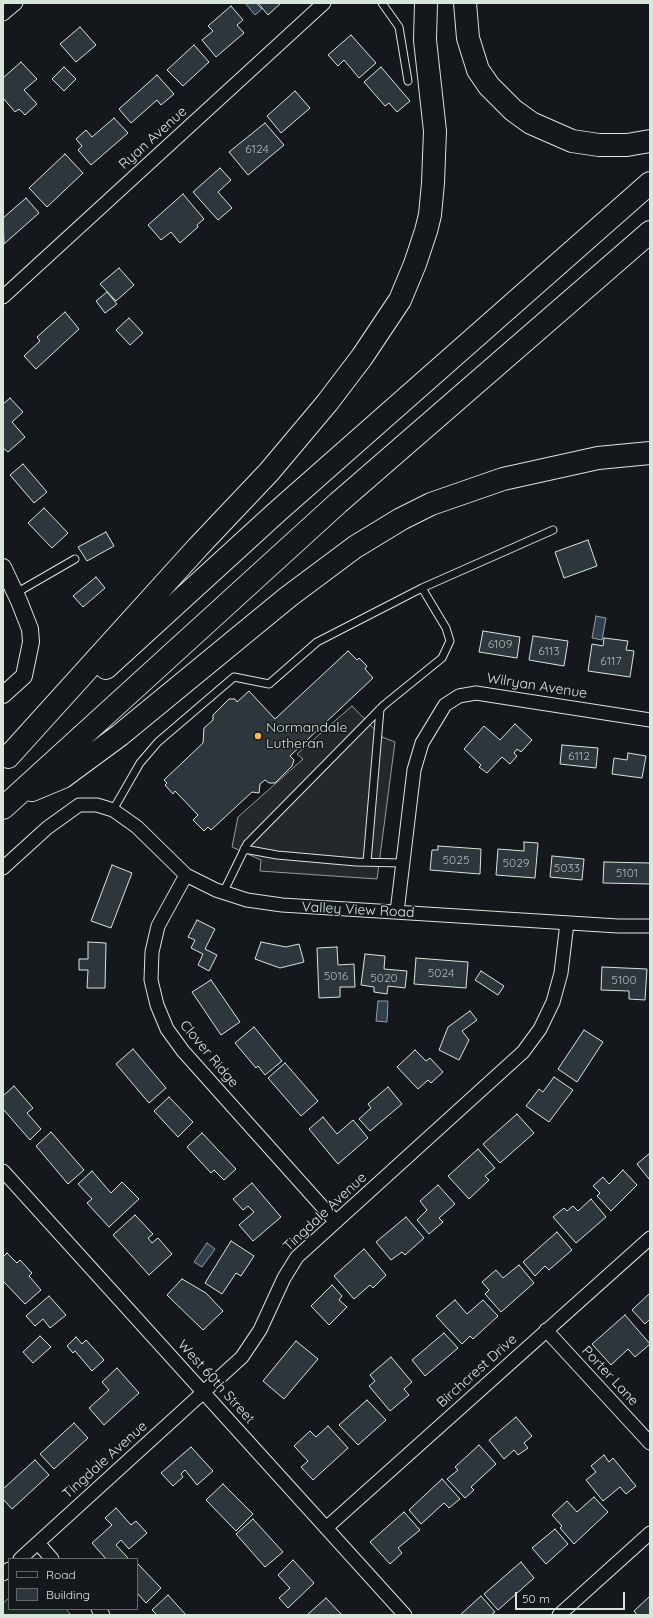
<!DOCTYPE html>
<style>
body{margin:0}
#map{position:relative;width:653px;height:1618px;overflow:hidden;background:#14181c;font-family:Quicksand,sans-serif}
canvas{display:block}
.frame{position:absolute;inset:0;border:4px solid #d8e6dc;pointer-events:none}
.legend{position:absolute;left:8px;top:1558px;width:130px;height:52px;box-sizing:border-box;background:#14181c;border:1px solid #626a69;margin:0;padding:5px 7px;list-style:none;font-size:12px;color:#d8e6dc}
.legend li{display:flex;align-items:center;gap:8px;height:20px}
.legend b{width:20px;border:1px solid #626a69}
.scale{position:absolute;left:515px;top:1592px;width:110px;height:18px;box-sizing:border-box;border:2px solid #d8e6dc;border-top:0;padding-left:5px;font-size:12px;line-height:14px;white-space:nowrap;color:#d8e6dc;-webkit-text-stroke:3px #14181c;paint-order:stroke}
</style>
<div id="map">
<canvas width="653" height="1618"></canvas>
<div class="frame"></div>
<ul class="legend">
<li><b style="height:5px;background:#14181c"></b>Road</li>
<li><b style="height:11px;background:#2c363c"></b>Building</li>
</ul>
<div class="scale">50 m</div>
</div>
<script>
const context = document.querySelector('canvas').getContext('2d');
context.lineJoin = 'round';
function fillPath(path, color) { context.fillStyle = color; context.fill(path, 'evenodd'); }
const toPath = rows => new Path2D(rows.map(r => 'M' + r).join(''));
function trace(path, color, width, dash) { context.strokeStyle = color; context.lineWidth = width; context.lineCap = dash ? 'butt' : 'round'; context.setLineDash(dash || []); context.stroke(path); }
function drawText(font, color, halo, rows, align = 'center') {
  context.font = font + ' Quicksand,sans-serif'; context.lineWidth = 3; context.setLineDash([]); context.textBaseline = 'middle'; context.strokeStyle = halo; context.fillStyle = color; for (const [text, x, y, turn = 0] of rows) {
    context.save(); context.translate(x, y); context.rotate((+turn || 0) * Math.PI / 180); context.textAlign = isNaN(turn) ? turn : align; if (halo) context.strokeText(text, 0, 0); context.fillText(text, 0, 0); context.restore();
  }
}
const green = toPath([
 [9,1598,9,1609,66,1609,71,1615,3,1615,3,1603,9,1598]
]);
const parking = toPath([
 [352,706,382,737,395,742,377,879,260,871,261,860,232,847,238,817,303,759,297,754,352,706]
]);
const water = toPath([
 [245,3,256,3,262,9,255,15,245,3],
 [596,616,606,618,602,640,592,638,596,616],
 [378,1001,388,1001,387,1022,376,1021,378,1001],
 [207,1243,215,1249,202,1267,194,1262,207,1243]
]);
const building = toPath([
 [258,3,281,3,268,15,258,3],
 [231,6,243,20,237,25,244,33,216,57,202,40,213,31,208,26,231,6],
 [80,27,96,45,76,62,60,44,80,27],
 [351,35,376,63,359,78,344,60,338,66,328,55,351,35],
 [194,45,209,62,183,86,167,70,194,45],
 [21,62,37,79,24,90,37,104,25,115,19,109,15,112,3,98,3,78,21,62],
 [64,67,76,79,64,91,52,79,64,67],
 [381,67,410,101,397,112,389,103,385,106,364,82,381,67],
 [157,75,174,94,161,105,157,100,131,123,119,109,157,75],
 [295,91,310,108,281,133,267,116,295,91],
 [114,118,128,133,91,165,78,150,82,146,76,139,86,130,92,137,114,118],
 [265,123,284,145,248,175,229,152,265,123],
 [65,154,83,173,47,207,29,188,65,154],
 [220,168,231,180,218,192,232,208,218,220,193,192,220,168],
 [183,194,204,219,197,225,198,227,180,243,171,232,161,240,148,225,183,194],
 [26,198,39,213,4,244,3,218,26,198],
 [119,268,134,285,116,301,100,284,119,268],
 [107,292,117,304,105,313,96,301,107,292],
 [65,312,79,329,36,369,24,356,40,341,37,337,65,312],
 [129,318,143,333,130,345,116,330,129,318],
 [10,398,23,412,12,422,25,437,8,452,3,448,3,404,10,398],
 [23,464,47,492,34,503,10,475,23,464],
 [44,508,68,533,52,548,28,523,44,508],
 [106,532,114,546,87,561,78,547,106,532],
 [588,540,597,566,564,578,555,552,588,540],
 [96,577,105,588,83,607,73,596,96,577],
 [483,631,520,637,517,658,479,652,483,631],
 [533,636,568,641,564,666,529,660,533,636],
 [604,638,628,641,626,650,634,651,630,677,588,671,592,644,603,646,604,638],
 [348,651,357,660,359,658,367,666,365,669,373,678,290,756,294,760,292,766,275,783,269,783,265,780,260,784,259,793,252,792,211,830,208,827,204,831,193,820,198,815,175,791,173,794,165,785,167,783,164,780,203,743,204,728,213,720,213,715,229,699,235,699,237,702,249,691,275,719,348,651],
 [515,724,532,740,521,752,517,749,514,753,517,756,510,764,502,757,487,773,479,767,481,765,464,749,484,726,500,740,515,724],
 [562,745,598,748,596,768,560,764,562,745],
 [628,753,646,756,642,778,612,774,614,758,627,760,628,753],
 [524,842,538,843,535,878,496,875,498,849,524,851,524,842],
 [438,846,481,849,480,874,430,870,432,850,438,850,438,846],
 [552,856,584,859,582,880,550,877,552,856],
 [604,862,650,863,650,884,603,883,604,862],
 [112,865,132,873,111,928,91,921,112,865],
 [197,920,215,929,205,949,217,955,209,971,198,965,203,954,191,948,195,940,188,937,197,920],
 [88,942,106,943,105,988,87,988,88,970,79,970,79,959,88,959,88,942],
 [261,942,286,947,299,944,304,962,280,968,255,959,261,942],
 [337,947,338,965,354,964,355,987,340,987,340,997,319,998,317,948,337,947],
 [365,954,385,956,384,969,407,971,405,988,388,986,387,994,374,992,374,987,361,985,365,954],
 [416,958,468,962,466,988,414,984,416,958],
 [602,967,647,969,645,1000,629,999,629,991,601,990,602,967],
 [481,971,504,986,498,995,475,980,481,971],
 [211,980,240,1022,221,1035,192,992,211,980],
 [470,1011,477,1020,462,1031,469,1040,459,1060,439,1050,448,1027,470,1011],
 [254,1027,282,1061,265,1075,258,1066,256,1068,235,1043,254,1027],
 [584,1030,603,1042,577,1082,558,1069,584,1030],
 [133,1049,166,1088,149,1103,116,1064,133,1049],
 [415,1050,426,1061,430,1058,443,1072,431,1083,428,1080,418,1089,397,1067,415,1050],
 [285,1063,318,1101,301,1116,268,1078,285,1063],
 [554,1077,573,1090,549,1122,526,1106,539,1089,543,1092,554,1077],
 [14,1086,33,1108,27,1113,41,1129,30,1140,3,1109,3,1096,14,1086],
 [388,1087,402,1104,370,1131,359,1119,371,1108,368,1104,388,1087],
 [169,1097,193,1122,178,1137,154,1111,169,1097],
 [517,1114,534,1133,500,1163,483,1144,517,1114],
 [323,1117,337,1134,353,1120,368,1138,338,1164,309,1129,323,1117],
 [51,1132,84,1170,68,1184,36,1146,51,1132],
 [202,1133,236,1169,224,1180,214,1170,211,1173,187,1147,202,1133],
 [478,1149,495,1168,485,1176,489,1180,469,1199,448,1176,478,1149],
 [650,1153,650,1178,649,1179,637,1164,650,1153],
 [623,1170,637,1185,611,1211,597,1196,600,1193,593,1186,603,1177,609,1184,623,1170],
 [92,1171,111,1193,122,1182,139,1199,109,1227,87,1203,92,1199,78,1184,92,1171],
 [252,1183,281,1217,253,1241,239,1225,254,1212,248,1206,243,1210,233,1199,252,1183],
 [438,1185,455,1204,439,1218,443,1222,429,1234,417,1220,427,1210,420,1201,438,1185],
 [591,1199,606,1217,576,1243,553,1217,564,1208,567,1211,573,1206,578,1211,591,1199],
 [135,1215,153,1234,148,1238,152,1243,158,1238,172,1254,149,1275,113,1235,135,1215],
 [406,1217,424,1238,405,1255,402,1252,391,1260,376,1242,406,1217],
 [557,1232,572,1250,549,1270,545,1266,535,1276,523,1262,557,1232],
 [231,1241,254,1256,241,1276,236,1273,222,1294,205,1283,231,1241],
 [364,1249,386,1275,373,1288,370,1285,354,1299,334,1276,364,1249],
 [7,1253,17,1263,20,1260,32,1273,29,1276,41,1290,25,1304,3,1281,3,1257,7,1253],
 [519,1265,534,1283,501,1312,485,1294,489,1290,482,1282,496,1270,503,1278,519,1265],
 [182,1279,206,1293,223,1311,203,1330,167,1295,182,1279],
 [332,1285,342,1296,339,1300,347,1307,329,1325,311,1306,332,1285],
 [650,1293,650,1319,645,1324,632,1310,650,1293],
 [49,1296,66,1315,50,1328,43,1319,35,1326,26,1316,49,1296],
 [455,1300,467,1314,483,1300,498,1316,473,1339,470,1336,462,1344,436,1316,455,1300],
 [625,1315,650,1344,635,1357,628,1349,611,1365,592,1344,625,1315],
 [444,1333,458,1348,425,1376,412,1360,444,1333],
 [40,1336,51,1347,33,1363,23,1352,40,1336],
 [76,1337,82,1344,86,1340,104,1360,92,1371,75,1351,73,1353,67,1346,76,1337],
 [296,1341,318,1359,284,1399,263,1381,296,1341],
 [391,1357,412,1382,404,1389,409,1395,390,1411,369,1386,375,1381,370,1375,391,1357],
 [117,1368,139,1393,104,1425,89,1408,109,1390,102,1382,117,1368],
 [367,1400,386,1420,358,1445,339,1425,367,1400],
 [516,1417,532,1436,524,1443,528,1448,518,1455,514,1450,504,1459,489,1440,516,1417],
 [74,1423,88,1438,54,1469,40,1454,74,1423],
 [328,1426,348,1448,313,1480,301,1467,308,1461,294,1446,310,1431,316,1437,328,1426],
 [479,1445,496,1464,471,1487,474,1490,465,1498,447,1479,458,1470,455,1467,479,1445],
 [191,1447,213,1471,197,1485,185,1470,181,1474,183,1477,173,1486,161,1473,191,1447],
 [604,1455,609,1462,613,1458,636,1486,626,1494,620,1487,603,1501,586,1480,596,1472,591,1466,604,1455],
 [35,1460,49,1475,12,1509,3,1499,3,1489,35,1460],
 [442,1479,460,1499,449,1508,444,1503,421,1524,409,1510,442,1479],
 [223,1484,253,1514,236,1531,206,1500,223,1484],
 [594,1497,608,1512,574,1544,560,1528,562,1526,552,1515,567,1501,577,1512,594,1497],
 [116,1508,131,1525,136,1521,147,1533,129,1549,121,1540,116,1545,128,1558,127,1559,106,1559,92,1543,112,1525,105,1518,116,1508],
 [404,1512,420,1530,398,1548,402,1553,390,1564,370,1542,404,1512],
 [253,1519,283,1552,265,1567,236,1534,253,1519],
 [555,1529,568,1544,546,1564,532,1548,555,1529],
 [293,1560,314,1583,288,1608,279,1598,290,1588,278,1575,293,1560],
 [521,1562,534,1578,498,1610,484,1594,521,1562],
 [137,1563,161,1588,146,1603,137,1593,137,1563],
 [168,1595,186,1615,157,1615,152,1610,168,1595],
 [481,1596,495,1612,491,1615,460,1615,481,1596],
 [650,1596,650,1615,637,1615,634,1611,650,1596],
 [326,1598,342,1615,307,1615,326,1598]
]);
const service = toPath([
 [382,3,399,27,408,81],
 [422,588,553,530],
 [16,593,75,559],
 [113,810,140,763,158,742,234,677,269,684,317,642,422,588,446,628,450,641,442,658,384,705,247,844,223,893],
 [244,849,277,855,356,862,403,863],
 [367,862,380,709]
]);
const minor = toPath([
 [3,14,16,3],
 [3,297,324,3],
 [3,868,47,828,79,805,97,805,113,810,137,827,186,875,216,890,247,900,282,905,618,926,650,926],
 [186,875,158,926,152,952,151,980,157,1005,167,1029,183,1051,336,1222],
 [397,912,414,770,422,743,445,705,459,696,476,693,650,720],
 [3,1171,405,1615],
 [546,1330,650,1443],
 [326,1528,650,1238],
 [38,1543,52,1559],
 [20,1559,242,1357,260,1330,284,1278,297,1257,523,1052,540,1029,553,1002,561,973,567,923],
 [3,1574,9,1569],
 [98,1609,103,1615],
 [559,1615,650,1533]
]);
const tertiary = toPath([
 [3,567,19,601,30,629,31,642,24,676,3,695]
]);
const motorway = toPath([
 [465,3,468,38,478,70,489,86,513,110,531,123,572,141,599,145,627,145,650,141],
 [106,668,278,511,650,183],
 [8,757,198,547,269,472,327,403,362,357,400,300,415,264,426,231,430,215,433,183,435,131,425,40,426,3],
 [32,790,63,777,120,735,288,597,355,547,401,519,431,504,503,479,598,458,650,453],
 [3,808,338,503,650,232]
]);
const markers = [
 [258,736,4,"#ffb74d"]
];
const numberNames = [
 ["6124",257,149],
 ["6109",500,644],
 ["6113",549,651],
 ["6117",611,661],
 ["6112",579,756],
 ["5025",456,860],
 ["5029",516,863],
 ["5033",567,868],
 ["5101",627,873],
 ["5024",441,973],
 ["5016",336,976],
 ["5020",384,978],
 ["5100",624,980]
];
const streetNames = [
 ["Ryan Avenue",153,138,-42],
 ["Wilryan Avenue",537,686,9],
 ["Valley View Road",358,910,3],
 ["Clover Ridge",209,1054,50],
 ["Tingdale Avenue",325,1212,-43],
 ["Birchcrest Drive",477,1371,-42],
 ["Porter Lane",610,1376,47],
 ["West 60th Street",216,1382,48],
 ["Tingdale Avenue",105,1460,-42]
];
const poiNames = [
 ["Normandale",266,728],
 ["Lutheran",266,744]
];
fillPath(green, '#1a2d24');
trace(green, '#939e99', 1);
fillPath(parking, '#24282b');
trace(parking, '#939e99', 1);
fillPath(water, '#2f3f4d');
trace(water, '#939e99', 1);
fillPath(building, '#2c363c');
trace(building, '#d8e6dc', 1);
trace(service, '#d8e6dc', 9);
trace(minor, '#d8e6dc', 15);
trace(tertiary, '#d8e6dc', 18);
trace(motorway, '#d8e6dc', 24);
trace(service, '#14181c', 7);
trace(minor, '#14181c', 13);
trace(tertiary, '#14181c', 16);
trace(motorway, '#14181c', 22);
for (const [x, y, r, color] of markers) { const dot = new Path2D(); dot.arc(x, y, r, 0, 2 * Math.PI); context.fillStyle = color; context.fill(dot); trace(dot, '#14181c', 1.5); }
drawText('12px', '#adbab4', null, numberNames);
drawText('14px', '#d8e6dc', '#14181c', streetNames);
drawText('14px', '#d8e6dc', '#14181c', poiNames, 'left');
</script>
